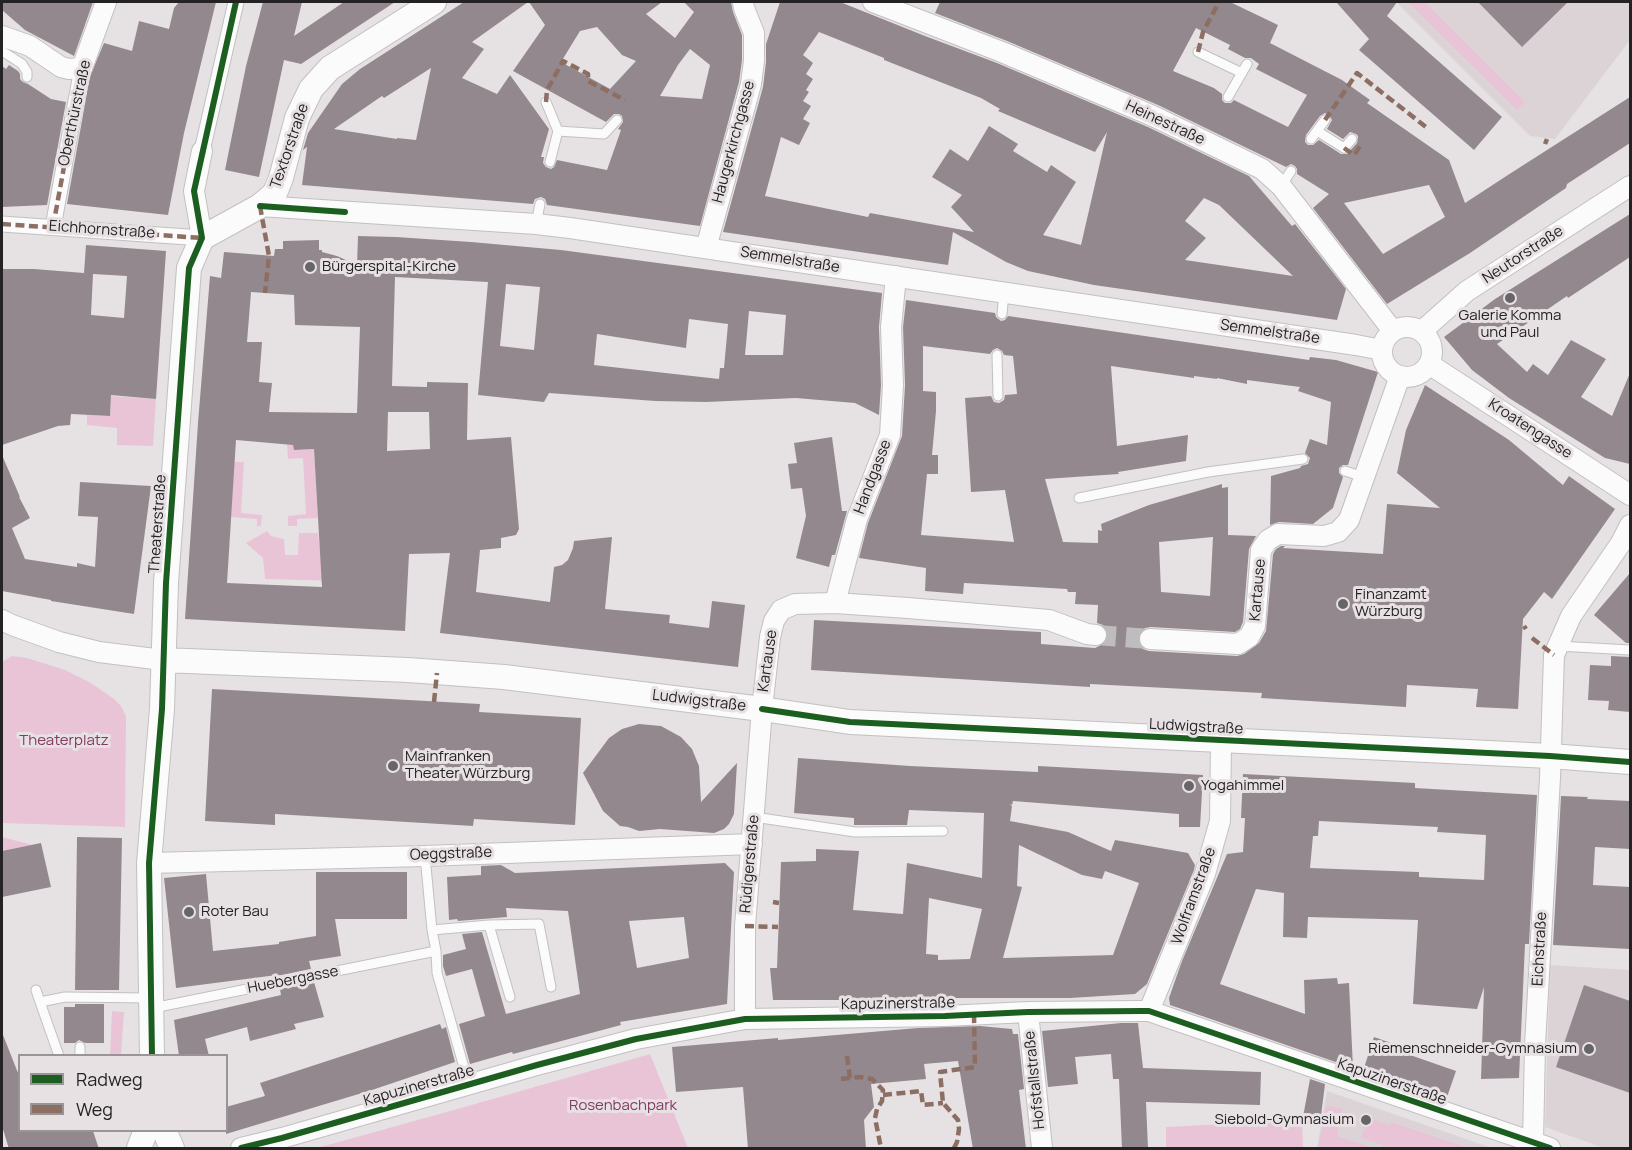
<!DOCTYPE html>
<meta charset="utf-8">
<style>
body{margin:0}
#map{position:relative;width:1632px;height:1150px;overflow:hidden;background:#e6e2e4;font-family:Manrope,sans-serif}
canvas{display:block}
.frame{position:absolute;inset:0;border:3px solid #242223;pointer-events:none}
.legend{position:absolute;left:18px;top:1054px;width:210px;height:78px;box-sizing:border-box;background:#e7e1e4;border:2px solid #999597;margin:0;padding:8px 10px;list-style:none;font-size:18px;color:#242223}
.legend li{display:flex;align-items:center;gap:12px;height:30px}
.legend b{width:30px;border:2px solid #999597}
</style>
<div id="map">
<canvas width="1632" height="1150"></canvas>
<div class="frame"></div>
<ul class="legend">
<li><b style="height:8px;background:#1b5e20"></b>Radweg</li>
<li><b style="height:8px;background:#8d6e63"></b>Weg</li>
</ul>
</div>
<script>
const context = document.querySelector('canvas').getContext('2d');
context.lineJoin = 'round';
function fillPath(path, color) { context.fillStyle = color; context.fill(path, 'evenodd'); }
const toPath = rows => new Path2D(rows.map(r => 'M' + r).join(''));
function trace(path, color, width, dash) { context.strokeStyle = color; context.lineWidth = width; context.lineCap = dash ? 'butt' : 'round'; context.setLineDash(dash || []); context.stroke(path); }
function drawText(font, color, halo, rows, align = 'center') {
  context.font = font + ' Manrope,sans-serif'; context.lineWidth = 6; context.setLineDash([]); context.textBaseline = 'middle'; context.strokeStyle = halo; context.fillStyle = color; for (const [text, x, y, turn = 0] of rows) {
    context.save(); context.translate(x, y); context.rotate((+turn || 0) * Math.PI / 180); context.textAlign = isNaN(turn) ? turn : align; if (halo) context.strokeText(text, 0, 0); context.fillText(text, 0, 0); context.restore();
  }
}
const built = toPath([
 [1396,2,1630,2,1630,40,1555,139,1530,136],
 [1550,965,1630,970,1630,1148,1604,1148,1545,1127],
 [1327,1091,1492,1148,1317,1148]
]);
const green = toPath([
 [1408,2,1425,2,1525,102,1517,110],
 [111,396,156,399,153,446,117,445,117,428,87,425,87,415,110,416],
 [287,444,293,445,294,450,314,449,318,518,297,519,297,526,288,526,288,516,306,514,303,458,288,459],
 [234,462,244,462,241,513,262,515,261,526,257,526,257,519,231,517],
 [267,531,271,536,284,539,285,555,298,555,299,533,318,533,321,560,345,581,265,579,263,558,246,543],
 [12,656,27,658,65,670,91,683,114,699,121,706,126,716,125,827,2,823,2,662],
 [2,837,32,845,2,851],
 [112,1011,124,1012,121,1055,110,1055],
 [650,1054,688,1148,317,1148,468,1106],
 [1326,1106,1342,1109,1337,1136,1374,1148,1318,1148],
 [1368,1118,1390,1125,1391,1122,1469,1148,1382,1148,1383,1145,1361,1138],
 [1302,1120,1303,1148,1166,1148,1166,1127]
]);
const building = toPath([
 [2,2,93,2,74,56,25,30,2,10],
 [179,2,216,2,184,133,168,215,67,204,90,76,104,43,132,51,139,21,169,29,174,8],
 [263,2,302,2,294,36,344,2,395,2,301,64,284,60,259,177,225,170,246,66],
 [464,2,528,2,472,42,484,49,462,78,497,94,510,75,549,129,541,157,544,157,543,163,546,167,551,169,554,167,557,160,607,170,621,130,618,129,623,122,622,116,619,114,614,114,606,122,513,71,545,25,529,2,662,2,646,14,675,38,694,12,684,2,731,2,733,12,742,35,742,60,739,82,700,226,547,205,545,199,541,197,535,199,533,204,302,185,307,147,303,150,308,133,342,84,360,69],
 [597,27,622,55,636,61,610,89,561,62,580,31],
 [690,49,710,65,702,99,660,96,678,65],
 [431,68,416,140,397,138,397,139,334,129,382,96,384,98],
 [780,2,840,2,925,36,997,63,1148,127,1249,176,1292,226,1295,224,1346,289,1337,320,1094,285,1028,271,1006,262,953,232,948,265,723,232,763,87,766,62,766,44],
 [819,32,884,58,884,60,981,98,1000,109,998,111,1095,152,1107,132,1081,245,1043,235,1076,182,1051,165,1047,172,1013,151,1018,144,989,126,968,161,950,149,932,177,962,195,951,207,974,232,870,213,868,217,765,196,781,137,799,145,810,123,803,119,811,106,803,101,809,92,806,90,813,79,806,74,813,63,803,55],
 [1204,198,1219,205,1293,276,1185,260,1206,238,1185,221],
 [940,2,1230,2,1278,25,1270,43,1342,80,1370,100,1367,103,1449,160,1465,203,1511,173,1630,97,1630,143,1567,184,1566,188,1470,253,1387,304,1313,208,1329,194,1297,174,1297,169,1295,166,1291,164,1286,167,1158,105,1007,41,935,13],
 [1196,28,1230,45,1228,49,1245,58,1251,58,1259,64,1256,69,1307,95,1288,127,1234,100,1231,103,1225,103,1222,100,1222,94,1214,88,1173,71],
 [1325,113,1329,115,1332,120,1327,129,1343,139,1350,132,1356,134,1358,136,1357,143,1347,154,1341,154,1319,140,1313,145,1308,145,1305,142,1306,135,1320,116],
 [1429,185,1445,217,1383,254,1344,203],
 [1336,2,1397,2,1387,16,1502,117,1474,150,1359,50,1369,39],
 [1478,2,1568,2,1522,47],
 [9,65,18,71,20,74,20,79,23,82,28,84,51,99,66,102,47,205,2,207,2,66,6,69],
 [1630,214,1630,257,1568,298,1567,296,1497,344,1527,372,1533,364,1548,375,1571,340,1606,359,1581,397,1612,416,1630,373,1630,464,1605,458,1509,398,1472,370,1444,337,1495,299],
 [358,236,396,237,471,242,561,250,882,293,879,327,881,385,879,415,855,403,796,398,706,402,655,401,549,393,544,402,478,395,488,282,395,277,392,386,427,387,427,382,468,383,467,440,511,437,519,529,516,535,501,538,501,548,480,550,476,592,550,602,554,567,562,565,568,560,573,548,574,541,612,537,605,609,670,615,669,623,709,628,712,601,745,605,738,667,440,633,450,553,409,554,405,631,185,619,198,423,210,276,221,278,224,252,274,256,275,249,283,249,283,241,319,240,319,250,322,250,322,252,337,256,357,265],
 [506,284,540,287,534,350,500,346],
 [251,292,294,295,295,325,360,327,357,413,269,412,272,383,259,382,262,342,247,342],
 [749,311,786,315,783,355,745,355],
 [689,319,728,324,724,368,720,368,719,379,594,365,597,334,686,348],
 [388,412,429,412,430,449,387,451],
 [236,440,293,445,294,450,314,449,322,587,227,583],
 [86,245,166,251,156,399,111,395,110,416,71,414,70,425,58,426,2,445,2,269,34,269,84,273],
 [93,274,127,276,124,318,91,315],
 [906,300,995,313,996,317,1001,321,1005,320,1008,316,1309,360,1310,357,1336,360,1378,372,1348,465,1343,465,1339,468,1339,473,1343,477,1333,508,1313,524,1279,522,1270,525,1271,476,1300,468,1301,466,1308,464,1310,458,1305,453,1310,439,1327,445,1331,402,1298,391,1300,387,1247,380,1247,384,1217,378,1217,379,1194,376,1194,378,1111,366,1117,446,1188,435,1186,461,1118,472,1119,474,1045,479,1063,542,1098,543,1098,530,1102,531,1101,524,1149,505,1222,484,1222,488,1228,487,1228,535,1256,536,1249,549,1243,622,1240,629,1235,632,1151,627,1145,628,1140,632,1138,639,1139,644,1143,649,1149,651,1237,656,1244,654,1259,643,1266,631,1273,554,1276,549,1281,546,1285,546,1283,548,1383,554,1387,504,1440,508,1397,473,1406,430,1425,385,1509,440,1563,485,1569,476,1615,509,1552,599,1544,592,1523,619,1518,709,1476,707,1478,689,1407,685,1406,707,1261,698,1262,693,1090,684,1090,687,811,670,814,620,1041,632,1041,644,1095,648,1105,643,1108,637,1107,630,1103,625,1097,623,1098,605,1075,604,1076,592,1068,592,1067,589,964,583,963,594,925,591,926,568,859,558,868,523,902,436,905,385,903,327],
 [923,346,990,354,993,350,997,348,1002,351,1004,355,1013,356,1017,394,1005,395,1004,400,999,403,994,402,991,396,965,398,971,492,1005,490,1014,542,921,535,927,474,938,474,938,455,932,455,936,411,936,392,923,391],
 [1213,537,1210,596,1161,592,1159,542],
 [832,437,842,511,847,511,835,555,832,555,829,567,796,558,806,516,802,488,791,489,788,464,797,463,794,443],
 [2,455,20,497,19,497,30,518,12,528,25,559,77,567,77,563,95,567,98,517,78,516,80,482,151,486,134,614,51,601,51,600,2,591],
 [1630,573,1630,643,1626,643,1594,615],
 [1611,656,1630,657,1630,712,1608,710,1609,701,1588,700,1590,665,1611,666],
 [212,689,480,704,479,712,581,718,575,825,474,819,473,826,275,814,275,825,205,821],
 [639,724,661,726,681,737,692,749,699,766,701,802,737,763,734,814,729,824,724,829,714,833,660,829,639,831,628,827,620,826,603,811,583,773,609,738,622,729],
 [798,758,910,766,1038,772,1038,766,1203,775,1200,827,1179,827,1179,814,1013,801,1012,805,1009,804,1012,806,1010,821,1068,832,1111,851,1115,840,1188,853,1195,865,1194,870,1147,984,1135,994,1070,998,908,998,908,1000,773,1000,770,968,777,968,781,862,816,861,816,849,859,851,853,910,903,914,907,863,982,878,984,813,909,810,907,825,854,825,854,818,794,813],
 [1019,845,1082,875,1102,879,1105,871,1139,883,1113,955,1003,958,1022,887,1017,886],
 [929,898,982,909,970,959,938,960,938,955,926,954],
 [1243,774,1415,783,1415,788,1537,795,1529,944,1525,944,1519,1078,1481,1079,1484,987,1477,1009,1413,1004,1418,920,1308,917,1307,938,1283,937,1284,893,1256,889,1220,984,1305,1014,1304,980,1337,978,1338,984,1349,983,1353,1068,1170,1005,1169,998,1182,961,1227,854,1243,852,1245,818,1241,818],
 [1319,821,1438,827,1437,832,1486,835,1484,880,1419,877,1419,872,1310,868,1313,836,1318,836],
 [1561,796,1588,797,1587,799,1630,801,1630,849,1595,847,1593,885,1630,887,1630,949,1553,945],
 [77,837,122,838,119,990,75,990],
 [41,843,51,887,2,897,2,851],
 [725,863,734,872,727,1004,620,1022,621,1025,513,1054,512,1052,470,1064,459,1024,485,1016,472,969,446,976,443,966,443,955,466,949,462,934,482,932,506,1014,580,994,568,911,506,908,507,917,458,921,457,919,449,920,447,877,481,875,481,866,501,865,515,873],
 [684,917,689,958,637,968,629,921],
 [316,872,407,872,407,919,335,919,341,956,309,961,311,969,277,976,277,975,176,988,164,878,206,874,213,951,279,944,279,942,316,936],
 [314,982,324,1017,294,1024,296,1029,250,1041,247,1027,205,1039,209,1056,179,1056,174,1020,281,995,280,989],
 [1584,985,1630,1001,1630,1093,1556,1067],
 [75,1004,104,1004,104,1043,85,1043,79,1040,75,1043,64,1043,64,1007,75,1007],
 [1121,1023,1138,1023,1143,1068,1261,1072,1260,1105,1146,1102,1148,1149,1122,1149,1119,1079,1113,1079,1111,1054,1075,1057,1078,1084,1048,1087,1042,1031],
 [440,1024,442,1029,446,1027,455,1062,372,1090,226,1134,226,1107,265,1096,260,1083],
 [980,1026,1012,1029,1013,1034,1018,1034,1024,1089,1019,1090,1026,1149,973,1149,958,1061,924,1064,926,1079,871,1084,874,1107,864,1120,866,1149,748,1149,743,1087,676,1092,672,1047,778,1038,778,1040,918,1028],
 [2,1035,3,1035,20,1078,20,1131,93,1131,99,1149,9,1149,2,1126],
 [1374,1037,1391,1043,1390,1048,1456,1071,1446,1100,1363,1071],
 [1310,1079,1325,1084,1321,1116,1303,1117]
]);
const minorTunnel = toPath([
 [1096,635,1150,639]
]);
const service = toPath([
 [2,51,22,64,27,72,27,77],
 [1198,52,1242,73],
 [1228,97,1247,64],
 [546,102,558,131,550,162],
 [558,131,604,134,617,120],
 [1317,131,1344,148,1352,139],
 [1311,139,1325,120],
 [1281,186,1291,171],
 [536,224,540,204],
 [1002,314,1004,293],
 [997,355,998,396],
 [1345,471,1364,477],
 [1079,498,1208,472,1303,459],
 [1558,646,1630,650],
 [754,817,855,832,943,831],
 [425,856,432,930,436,951,437,973,469,1085],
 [489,925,510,997],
 [432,930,489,925,539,924,551,987],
 [36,990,40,1002],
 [153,1008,436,951],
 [59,1056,40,1002,65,997,149,998],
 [80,1056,80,1047]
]);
const pedestrian = toPath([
 [202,151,236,2],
 [2,224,202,238],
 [53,227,82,68]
]);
const minor = toPath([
 [873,2,1002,52,1153,116,1262,169,1281,186,1393,331],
 [2,36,30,46,61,67,69,69,82,68,106,2],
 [260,206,536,224,570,228,1356,345,1382,350],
 [202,238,194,191,202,151],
 [706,248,751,84,754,61,754,33,744,8,743,2],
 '1382 352a25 25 0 1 1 50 0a25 25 0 1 1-50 0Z',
 [1422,331,1467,291,1630,186],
 [1429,364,1630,495],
 [835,603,857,519,890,435,893,385,891,327,896,276],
 [2,620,12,625,59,642,99,652,163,660],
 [1150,639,1238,644,1249,637,1255,626,1261,550,1268,540,1278,534,1324,536,1338,532,1349,520,1400,376],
 [149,863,425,856,752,844],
 [1149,1011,1205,874,1220,821,1221,741],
 [1028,1012,1042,1148],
 [745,1019,745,926,762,709,770,637,774,621,781,610,795,604,835,603,908,608,1049,620,1087,634,1096,635],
 [1533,1142,1535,1045,1550,778,1554,655,1571,616,1621,543,1630,525],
 [241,1148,282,1138,537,1065,636,1039,745,1019,945,1016,1028,1012,1141,1011,1149,1011,1550,1148]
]);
const tertiary = toPath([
 [163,660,408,670,504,677,762,709,850,722,1550,756,1630,762],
 [152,1056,149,863,162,709,166,583,189,268,202,238,260,206,275,193,281,178,297,118,311,89,330,68,434,2],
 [164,1130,172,1148],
 [139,1148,146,1130]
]);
const quiet = toPath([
 [1198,52,1203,32,1219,2],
 [546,102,547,90,563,61,588,74,588,81,625,100],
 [1325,120,1357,73,1426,127],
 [1545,144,1547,139],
 [1344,148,1354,155,1361,145],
 [260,206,269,256,265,293],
 [2,224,202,238],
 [53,227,82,68],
 [1524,626,1526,629],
 [1532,638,1554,655],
 [434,702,437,673],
 [773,902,779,903],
 [745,926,778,927],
 [847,1056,850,1078],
 [841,1079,860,1077,872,1079,883,1090,882,1101,877,1109,875,1118,881,1148],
 [883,1095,921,1091,923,1105,943,1103],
 [954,1148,957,1142,959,1129,958,1120,943,1103,940,1072,975,1067,974,1015]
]);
const cycleway = toPath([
 [260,206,345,212],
 [762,709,850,722,1550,756,1630,762],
 [152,1056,149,863,162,709,166,583,189,268,202,238,194,191,236,2],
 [241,1148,282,1138,537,1065,636,1039,745,1019,945,1016,1028,1012,1141,1011,1149,1011,1550,1148]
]);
const markers = [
 [310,267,6,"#686567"],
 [1510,298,6,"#686567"],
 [1343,604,6,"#686567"],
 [393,766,6,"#686567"],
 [1189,786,6,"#686567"],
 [189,912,6,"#686567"],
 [1589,1049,6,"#686567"],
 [1366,1120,6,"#686567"]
];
const streetNames = [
 ["Oberthürstraße",75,113,-78],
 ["Heinestraße",1165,123,25],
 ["Haugerkirchgasse",734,142,-75],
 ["Textorstraße",290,146,-71],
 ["Eichhornstraße",102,230,4],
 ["Neutorstraße",1523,255,-33],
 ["Semmelstraße",790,260,9],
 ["Semmelstraße",1270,332,8],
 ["Kroatengasse",1530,429,33],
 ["Handgasse",873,477,-69],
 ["Theaterstraße",158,524,-86],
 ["Kartause",1258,590,-85],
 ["Kartause",768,661,-82],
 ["Ludwigstraße",699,701,7],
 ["Ludwigstraße",1196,727,3],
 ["Oeggstraße",451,854,-2],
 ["Rüdigerstraße",750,864,-85],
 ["Wolframstraße",1194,896,-70],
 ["Eichstraße",1540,949,-87],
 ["Huebergasse",293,980,-11],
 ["Kapuzinerstraße",898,1004,-1],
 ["Hofstallstraße",1035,1080,-96],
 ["Kapuzinerstraße",1392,1082,19],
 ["Kapuzinerstraße",419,1086,-16]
];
const poiNames = [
 ["Bürgerspital-Kirche",322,267],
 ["Galerie Komma",1510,316,"center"],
 ["und Paul",1510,333,"center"],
 ["Finanzamt",1355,595],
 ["Würzburg",1355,612],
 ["Mainfranken",405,757],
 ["Theater Würzburg",405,774],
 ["Yogahimmel",1201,786],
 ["Roter Bau",201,912],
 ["Riemenschneider-Gymnasium",1577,1049,"right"],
 ["Siebold-Gymnasium",1354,1120,"right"]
];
const parkNames = [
 ["Theaterplatz",64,741],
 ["Rosenbachpark",623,1106]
];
fillPath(built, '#dcd3d7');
fillPath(green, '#e9c4d7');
fillPath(building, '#94888f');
trace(minorTunnel, '#bfbcbd', 20, [20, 10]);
trace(service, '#c2c0c1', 11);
trace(pedestrian, '#c2c0c1', 17);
trace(minor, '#c2c0c1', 22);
trace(tertiary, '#c2c0c1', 26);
trace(service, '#fbfbfb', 9);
trace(pedestrian, '#fbfbfb', 15);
trace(minor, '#fbfbfb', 20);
trace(tertiary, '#fbfbfb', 24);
trace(quiet, '#8d6e63', 4.5, [9, 4.5]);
trace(cycleway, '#1b5e20', 6);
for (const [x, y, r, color] of markers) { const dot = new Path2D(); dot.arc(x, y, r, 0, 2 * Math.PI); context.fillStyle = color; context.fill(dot); trace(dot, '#e7e1e4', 2); }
drawText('15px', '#242223', '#e7e1e4', streetNames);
drawText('15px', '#242223', '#e7e1e4', poiNames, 'left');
drawText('15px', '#843963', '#e7e1e4', parkNames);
</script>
